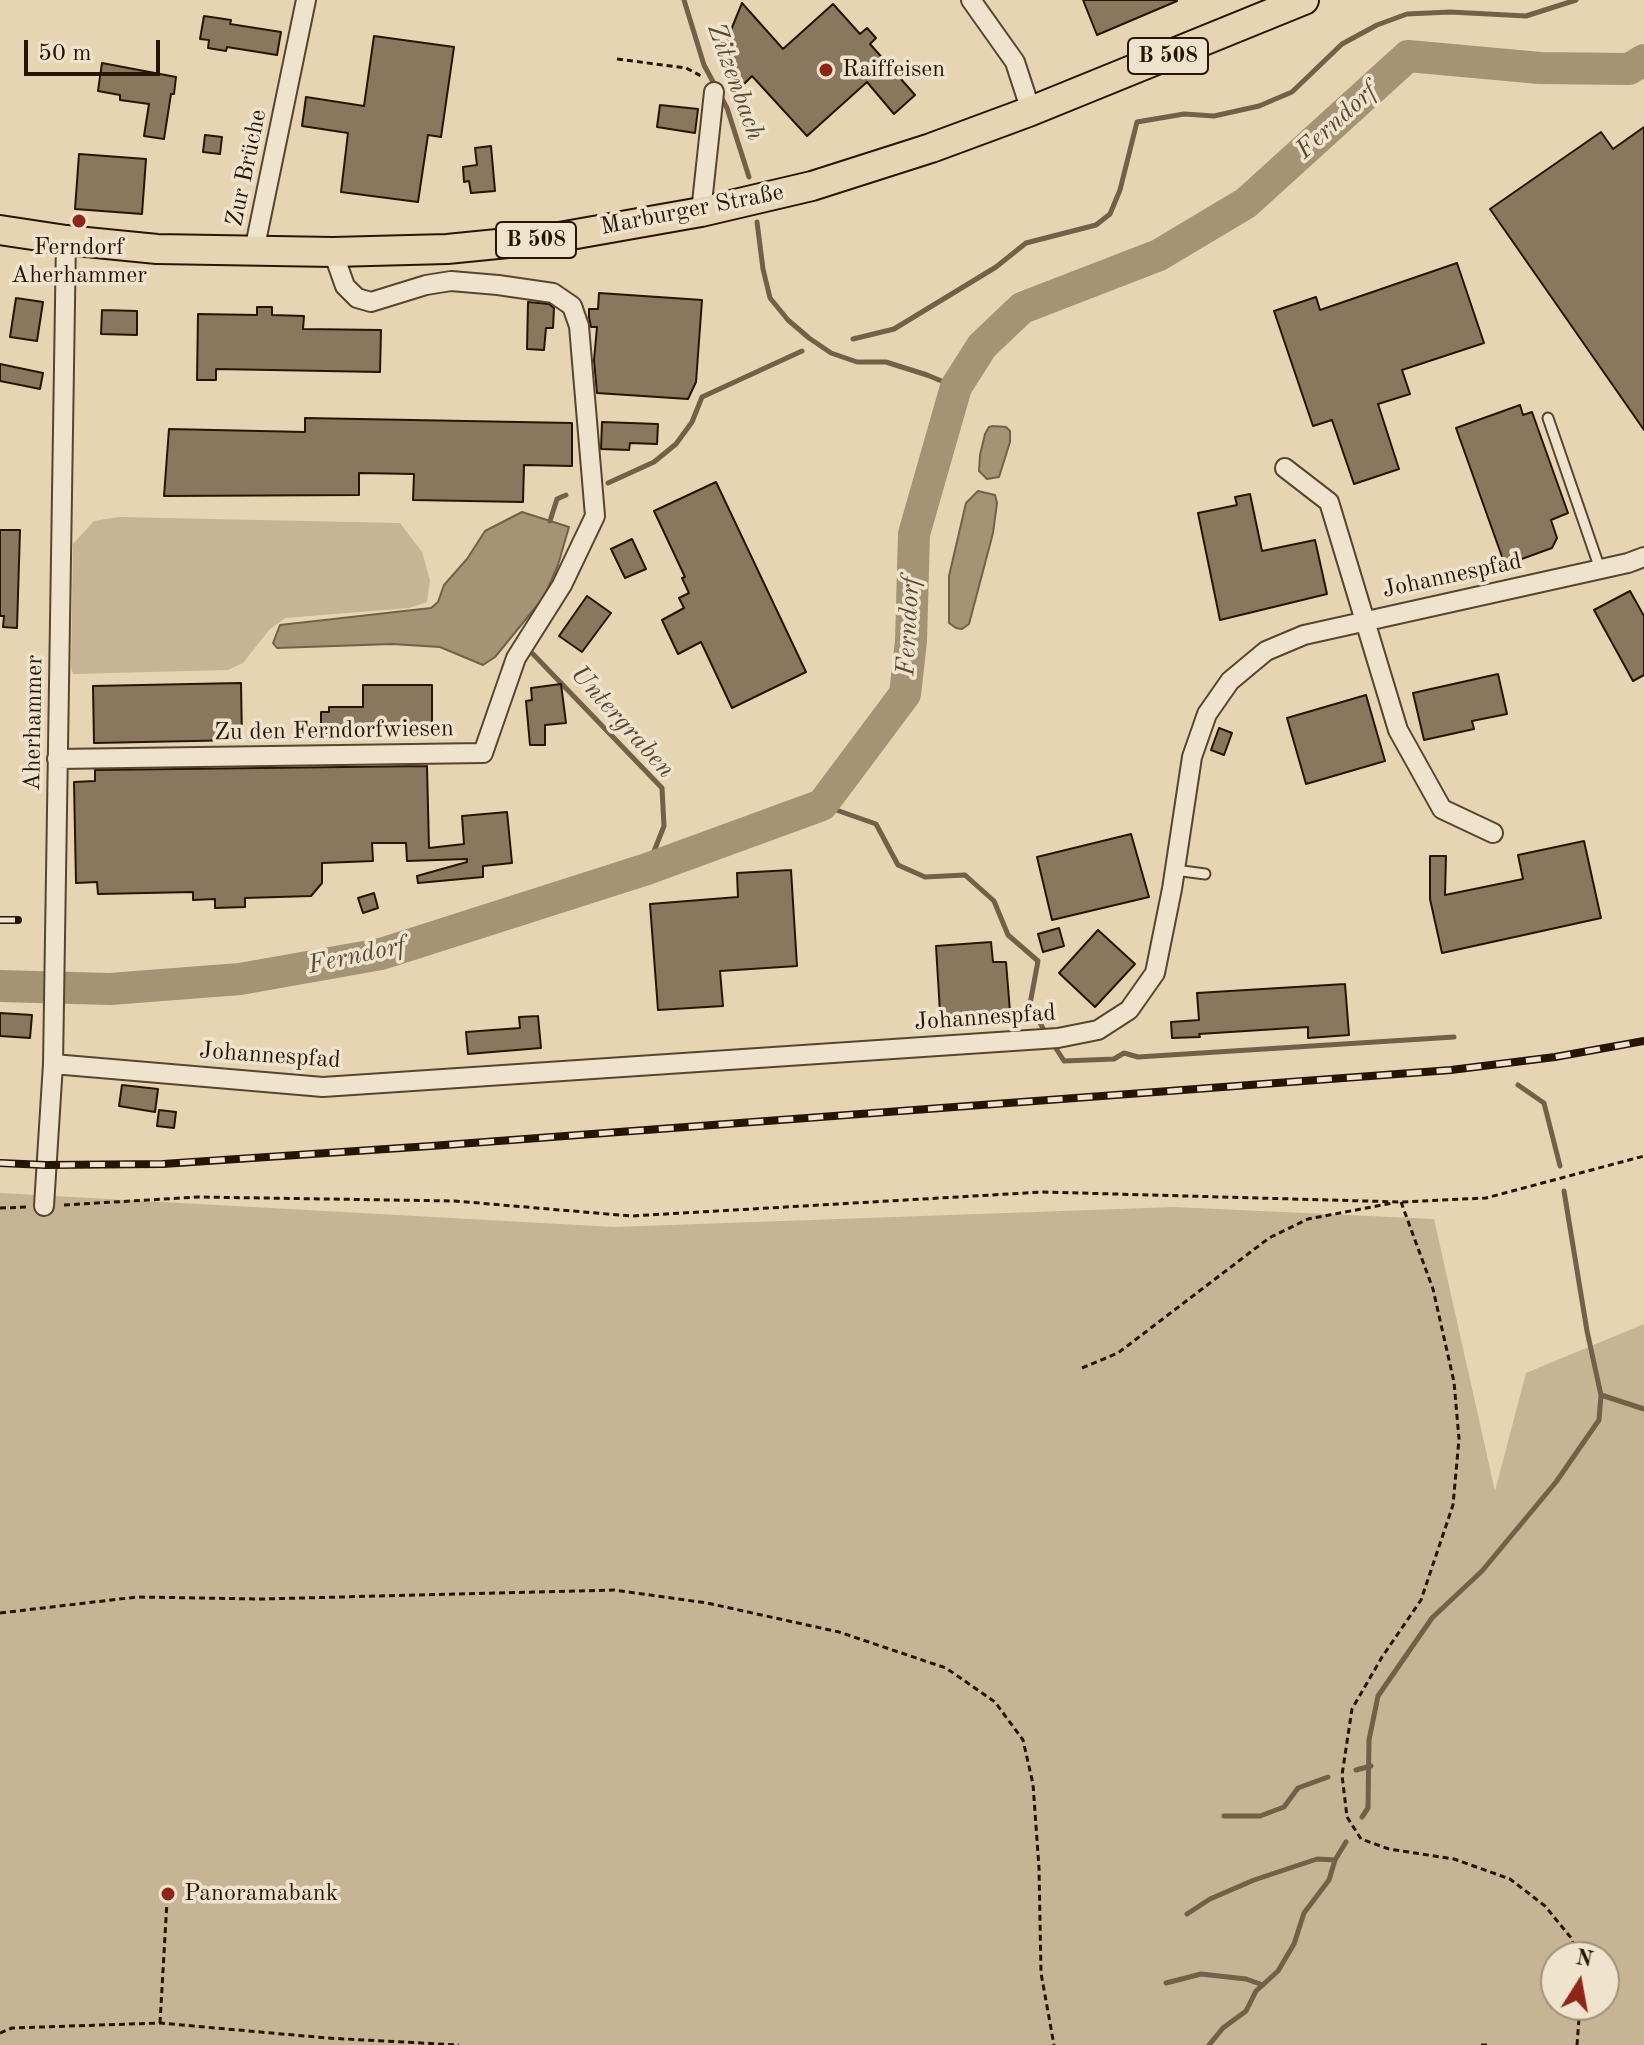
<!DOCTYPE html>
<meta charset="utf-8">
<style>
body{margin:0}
#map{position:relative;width:1644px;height:2045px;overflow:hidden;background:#e7d4b2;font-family:"Old Standard TT",serif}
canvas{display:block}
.north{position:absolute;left:1540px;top:1941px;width:80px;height:80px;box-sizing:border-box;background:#efe3cd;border:2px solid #9f917c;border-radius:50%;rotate:11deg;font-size:22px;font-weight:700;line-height:32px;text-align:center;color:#261503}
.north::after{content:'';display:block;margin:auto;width:28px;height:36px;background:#8f2418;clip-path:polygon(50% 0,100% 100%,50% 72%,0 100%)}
.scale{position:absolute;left:24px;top:40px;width:136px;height:36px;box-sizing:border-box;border:4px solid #261503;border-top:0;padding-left:10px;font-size:24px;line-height:28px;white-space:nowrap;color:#261503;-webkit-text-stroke:6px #efe3cd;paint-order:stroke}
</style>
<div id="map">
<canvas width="1644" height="2045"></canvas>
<div class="north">N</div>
<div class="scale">50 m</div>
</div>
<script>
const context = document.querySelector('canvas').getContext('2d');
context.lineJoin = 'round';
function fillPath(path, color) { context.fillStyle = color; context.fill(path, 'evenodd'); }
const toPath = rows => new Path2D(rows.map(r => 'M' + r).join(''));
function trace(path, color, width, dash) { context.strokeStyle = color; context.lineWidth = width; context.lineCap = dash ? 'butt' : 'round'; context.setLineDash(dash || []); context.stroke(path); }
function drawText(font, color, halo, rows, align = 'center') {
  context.font = font + ' "Old Standard TT",serif'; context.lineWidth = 7; context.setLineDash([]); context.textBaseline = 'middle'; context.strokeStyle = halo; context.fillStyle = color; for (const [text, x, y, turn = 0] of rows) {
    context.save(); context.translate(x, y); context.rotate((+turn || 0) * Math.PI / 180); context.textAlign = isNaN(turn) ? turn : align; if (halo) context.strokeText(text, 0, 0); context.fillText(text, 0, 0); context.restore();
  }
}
const green = toPath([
 [119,517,400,523,422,552,430,580,427,602,409,608,285,618,269,630,243,663,228,670,73,674,71,667,73,544,94,521],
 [0,1193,614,1227,1174,1207,1434,1219,1495,1491,1526,1373,1644,1324,1644,2045,0,2045],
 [1556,1957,1604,1957,1604,2005,1556,2005]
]);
const water = toPath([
 [993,426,1006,427,1010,431,1010,442,999,477,987,479,979,471,980,455,985,434,989,427,993,426],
 [978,491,995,495,997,503,993,533,969,624,962,629,956,628,949,623,949,576,966,503,978,491],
 [522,512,569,527,558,565,544,597,495,657,483,665,440,647,392,644,277,648,273,643,280,625,431,608,438,602,444,585,467,559,485,531,522,512]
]);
const stream = toPath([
 [684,0,704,65,727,108,749,177],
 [757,222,763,269,770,298,788,320,809,338,831,353,857,362,886,362,927,375,956,387],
 [853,339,894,329,996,267,1026,243,1096,225,1110,214,1120,190,1137,122,1184,114,1214,116,1259,106,1292,92,1342,44,1377,25,1407,14,1450,12,1526,16,1576,0],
 [608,483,654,462,676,444,692,422,702,397,802,351],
 [550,521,557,499,566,495],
 [533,654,662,788,664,826,647,869],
 [822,805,876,824,898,865,925,877,965,875,994,901,1008,935,1038,961,1030,1004,1046,1034],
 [1052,1042,1064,1061,1114,1059,1124,1053,1138,1057,1454,1037],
 [1518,1085,1544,1103,1560,1166],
 [1564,1191,1587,1331,1601,1395,1644,1409],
 [1356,1770,1371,1766],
 [1224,1816,1260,1816,1284,1807,1298,1788,1328,1777],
 [1362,1817,1368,1808,1369,1740,1378,1696,1432,1618,1482,1571,1556,1482,1599,1420,1601,1395],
 [1187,1914,1210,1899,1254,1880,1317,1859,1335,1860],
 [1166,1983,1201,1974,1246,1979,1263,1985],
 [1209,2045,1223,2028,1246,2011,1256,1991,1278,1971,1294,1944,1304,1913,1329,1880,1335,1860,1346,1842]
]);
const river = toPath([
 [0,986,110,989,240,979,381,954,647,869,822,805,905,694,911,641,914,534,956,387,982,346,1022,308,1159,255,1246,203,1408,56,1540,68,1629,69,1644,60]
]);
const building = toPath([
 [1083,0,1177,0,1177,1,1097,35,1083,0],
 [742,3,783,49,833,4,860,34,867,28,876,38,870,44,915,95,894,114,867,82,807,136,752,76,742,86,720,57,742,3],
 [204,16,231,20,230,24,281,32,277,55,227,47,226,51,208,48,209,40,200,39,204,16],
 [374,36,454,47,441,137,428,135,418,202,341,192,348,133,302,126,306,97,364,106,374,36],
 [102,63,176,77,174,94,171,94,164,139,144,136,149,104,120,100,120,95,98,91,102,63],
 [660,105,698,109,695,133,657,127,660,105],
 [1644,127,1644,430,1490,209,1601,132,1613,149,1644,127],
 [205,135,222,137,220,154,203,152,205,135],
 [491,146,495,191,471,193,469,181,464,182,463,167,477,165,475,148,491,146],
 [79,154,146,159,142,214,75,209,79,154],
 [1457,263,1484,343,1402,370,1410,394,1378,404,1399,469,1354,484,1332,420,1313,426,1274,311,1316,297,1320,310,1457,263],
 [599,293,702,300,696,382,688,399,597,393,594,360,597,327,591,327,589,317,589,309,598,309,599,293],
 [16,298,43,302,37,341,10,337,16,298],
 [528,302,549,304,554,308,553,328,546,328,544,350,527,349,528,302],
 [257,307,272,307,272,315,304,316,303,329,381,330,380,372,216,369,216,380,197,380,198,314,257,315,257,307],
 [102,310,137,311,137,335,101,334,102,310],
 [0,364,43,373,40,389,0,381,0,364],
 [1520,405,1523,415,1532,412,1568,513,1551,520,1557,538,1552,548,1505,565,1456,428,1520,405],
 [305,418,572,423,572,466,524,465,523,502,413,500,414,474,359,473,359,495,164,496,169,429,305,432,305,418],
 [602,422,658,424,657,444,630,443,629,450,601,449,602,422],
 [716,482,806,672,732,708,701,642,678,654,662,620,684,608,679,598,689,593,682,578,685,577,654,511,716,482],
 [1250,494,1262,551,1315,540,1327,594,1220,620,1198,513,1237,505,1235,497,1250,494],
 [0,530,20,530,17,628,3,627,4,616,0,616,0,530],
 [632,539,646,569,625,578,611,549,632,539],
 [1630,591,1644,616,1644,675,1633,681,1594,610,1630,591],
 [587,596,611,613,582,652,559,636,587,596],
 [1498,674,1507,714,1472,721,1474,729,1424,740,1413,693,1498,674],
 [241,683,242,740,94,743,93,686,241,683],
 [561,684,566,723,545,725,545,745,530,745,526,701,532,700,531,688,561,684],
 [363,685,432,685,432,728,349,728,349,733,321,733,321,712,329,712,329,707,363,707,363,685],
 [1366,695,1385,761,1306,784,1287,718,1366,695],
 [1219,728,1232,733,1224,755,1211,750,1219,728],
 [427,766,429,848,464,844,462,816,507,812,512,863,483,866,483,877,418,883,417,876,467,862,467,859,407,861,406,843,372,843,373,861,322,863,322,883,311,896,245,898,245,907,215,908,215,899,193,900,193,892,98,894,97,882,76,883,74,782,95,781,95,770,427,766],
 [1131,834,1149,897,1052,920,1037,857,1131,834],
 [1584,841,1601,918,1442,953,1430,899,1430,856,1446,856,1445,895,1523,879,1518,855,1584,841],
 [791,870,797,966,720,971,723,1006,658,1010,650,904,738,897,737,873,791,870],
 [374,893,378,908,363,913,358,898,374,893],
 [1059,928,1064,946,1043,952,1038,934,1059,928],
 [1098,930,1135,964,1095,1007,1059,973,1098,930],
 [991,942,993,962,1006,962,1011,1024,941,1029,936,946,991,942],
 [1345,984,1349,1035,1308,1038,1308,1027,1199,1034,1200,1037,1172,1038,1171,1022,1199,1020,1197,993,1345,984],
 [0,1013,32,1015,30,1038,0,1036,0,1013],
 [538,1016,541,1048,468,1054,466,1032,520,1028,519,1017,538,1016],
 [122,1085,158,1089,155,1112,119,1106,122,1085],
 [159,1110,176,1112,174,1128,157,1126,159,1110]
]);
const path = toPath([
 [617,59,686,68,703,77],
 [1401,1202,1433,1289,1454,1382,1459,1439,1453,1505,1421,1600,1382,1657,1352,1709,1342,1775,1347,1817,1361,1839,1389,1849,1454,1859,1510,1879,1545,1906,1572,1939,1576,1957],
 [64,1205,198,1197,455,1201,631,1216,1043,1192,1401,1202,1486,1198,1644,1156],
 [0,1208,28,1207],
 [1082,1368,1118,1353,1269,1238,1308,1219,1393,1203],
 [0,1613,137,1597,262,1599,614,1590,707,1603,839,1632,946,1668,995,1702,1023,1740,1033,1784,1039,1868,1041,1973,1054,2045],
 [160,2023,167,1901],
 [0,2033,12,2028,160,2023,327,2038,459,2045],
 [1481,2045,1488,2045],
 [1577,2045,1580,2005]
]);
const lane = toPath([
 [1548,418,1600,569],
 [1175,870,1205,874]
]);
const street = toPath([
 [971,0,1015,62,1031,111],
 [701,212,714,92],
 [254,251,306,0],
 [1285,468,1329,502,1398,730,1442,809,1493,833],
 [57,759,483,753,516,658,562,585,595,516,579,326,572,306,553,293,498,285,451,281,426,285,371,302,357,298,345,286,333,252],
 [53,1064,323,1087,1058,1038,1098,1030,1129,1010,1155,973,1172,889,1192,757,1207,714,1230,681,1266,651,1304,635,1628,563,1644,557],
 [44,1206,53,1064,66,240]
]);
const primary = toPath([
 [0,230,66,240,157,249,333,252,447,249,548,239,701,212,812,186,931,148,1031,111,1304,0]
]);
const rail = toPath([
 [0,920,18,920],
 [0,1163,46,1165,163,1164,431,1146,1451,1070,1555,1057,1644,1041]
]);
const markers = [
 [826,70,8,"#8f2418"],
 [79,221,8,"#8f2418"],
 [168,1894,8,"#8f2418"]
];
const shields = [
 [1168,56,80],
 [536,240,80]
];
const shieldNames = [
 ["B 508",1168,56],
 ["B 508",536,240]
];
const poiNames = [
 ["Raiffeisen",842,70],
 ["Ferndorf",79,248,"center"],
 ["Aherhammer",79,276,"center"],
 ["Panoramabank",184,1894]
];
const streetNames = [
 ["Zur Brüche",247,168,-78],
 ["Marburger Straße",692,210,-11],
 ["Johannespfad",1452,576,-12],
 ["Aherhammer",34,723,-89],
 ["Zu den Ferndorfwiesen",334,731,-1],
 ["Johannespfad",985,1018,-4],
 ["Johannespfad",270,1056,4]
];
const waterNames = [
 ["Zitzenbach",735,82,70],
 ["Ferndorf",1337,121,-42],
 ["Ferndorf",909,626,-87],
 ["Untergraben",622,722,48],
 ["Ferndorf",357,956,-12]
];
fillPath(green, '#c6b494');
fillPath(water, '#a59376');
trace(water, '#726148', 2);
trace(stream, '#726148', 5);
trace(river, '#a59376', 32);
fillPath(building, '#8a785e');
trace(building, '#261503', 2);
trace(lane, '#56452f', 13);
trace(street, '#56452f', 22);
trace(primary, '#261503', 32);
trace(path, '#261503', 3, [6, 4]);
trace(lane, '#efe3cd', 9);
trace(street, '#efe3cd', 18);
trace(primary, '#e7d4b2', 28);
trace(rail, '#261503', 8);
trace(rail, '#efe3cd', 5, [15]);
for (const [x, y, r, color] of markers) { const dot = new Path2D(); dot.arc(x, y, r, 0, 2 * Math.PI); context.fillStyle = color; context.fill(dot); trace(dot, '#efe3cd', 3); }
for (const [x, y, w] of shields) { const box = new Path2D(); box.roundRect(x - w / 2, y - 18, w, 36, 6); context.fillStyle = '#efe3cd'; context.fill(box); trace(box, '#261503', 2); }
drawText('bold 22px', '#261503', null, shieldNames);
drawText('24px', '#261503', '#efe3cd', poiNames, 'left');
drawText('24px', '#261503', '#efe3cd', streetNames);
drawText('italic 26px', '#594731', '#efe3cd', waterNames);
</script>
